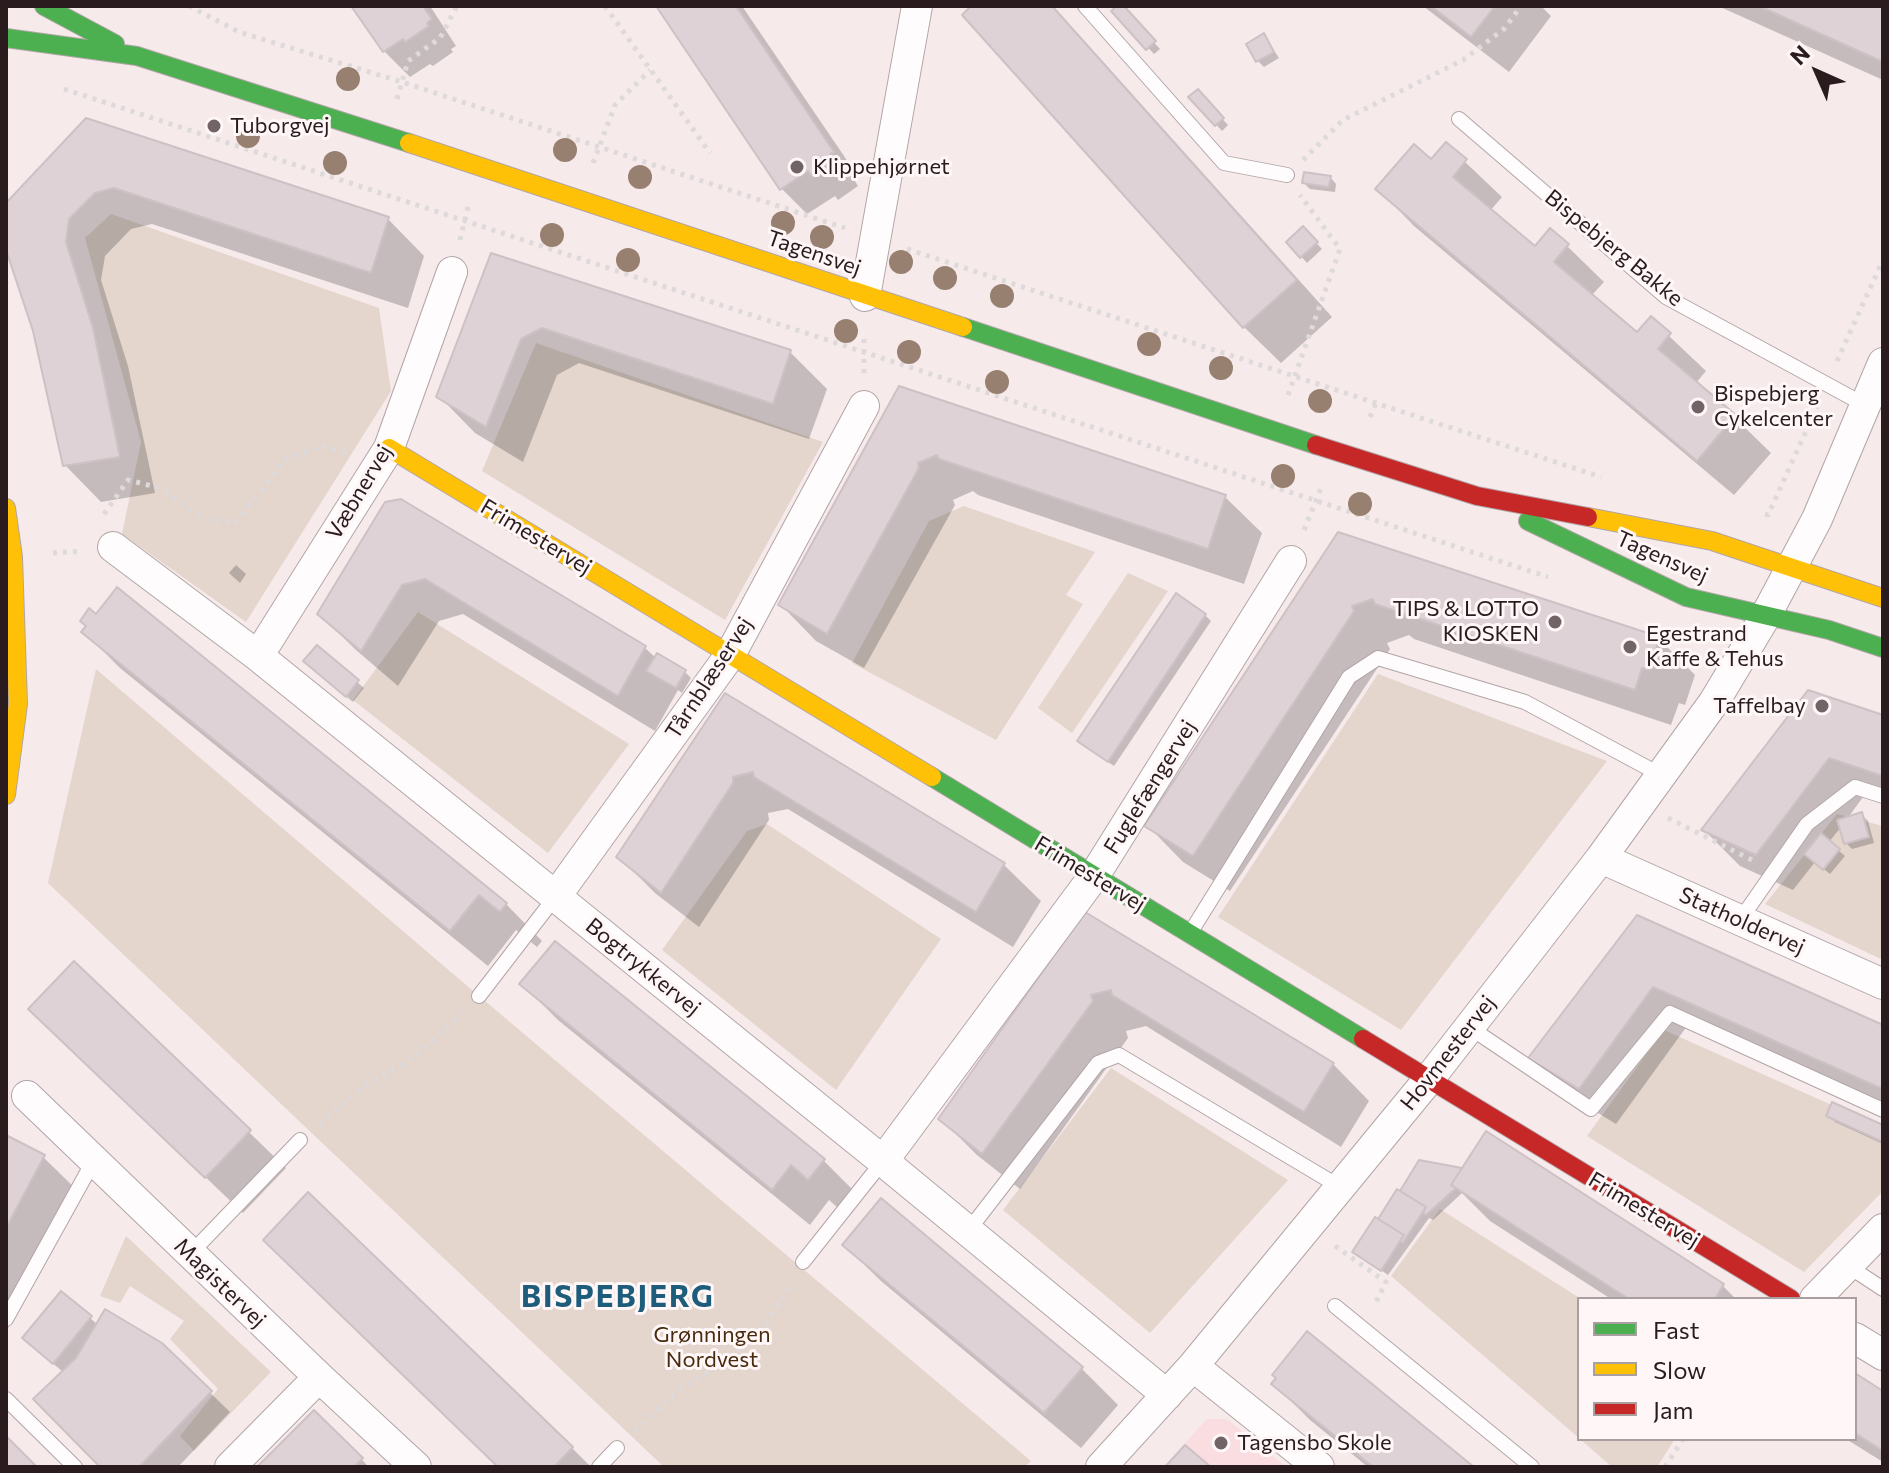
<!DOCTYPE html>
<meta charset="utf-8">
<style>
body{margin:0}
#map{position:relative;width:1889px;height:1473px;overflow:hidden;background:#f7eaeb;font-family:Commissioner,sans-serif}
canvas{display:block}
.frame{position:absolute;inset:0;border:8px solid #2a1c1e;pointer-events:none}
.legend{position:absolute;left:1577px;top:1297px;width:280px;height:144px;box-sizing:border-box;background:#fef6f7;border:2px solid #a99fa0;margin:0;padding:10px 14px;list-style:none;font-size:24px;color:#2a1c1e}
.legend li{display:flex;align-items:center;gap:16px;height:40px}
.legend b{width:40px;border:2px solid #a99fa0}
.north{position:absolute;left:1777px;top:32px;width:80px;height:80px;-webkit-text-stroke:6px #fef6f7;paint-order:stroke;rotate:315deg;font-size:22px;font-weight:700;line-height:32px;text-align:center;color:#2a1c1e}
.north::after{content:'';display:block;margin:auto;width:28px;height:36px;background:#2a1c1e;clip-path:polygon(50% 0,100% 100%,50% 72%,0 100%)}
</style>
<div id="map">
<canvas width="1889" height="1473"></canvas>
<div class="frame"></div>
<ul class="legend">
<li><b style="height:10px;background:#4caf50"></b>Fast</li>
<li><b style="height:10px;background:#ffc107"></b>Slow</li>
<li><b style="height:10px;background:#c62828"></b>Jam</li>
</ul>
<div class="north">N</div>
</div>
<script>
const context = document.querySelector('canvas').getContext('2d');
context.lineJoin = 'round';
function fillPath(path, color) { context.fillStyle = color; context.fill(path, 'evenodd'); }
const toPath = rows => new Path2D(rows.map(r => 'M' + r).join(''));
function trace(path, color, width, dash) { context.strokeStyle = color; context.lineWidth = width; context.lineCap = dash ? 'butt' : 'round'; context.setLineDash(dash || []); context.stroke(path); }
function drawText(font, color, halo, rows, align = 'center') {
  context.font = font + ' Commissioner,sans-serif'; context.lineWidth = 6; context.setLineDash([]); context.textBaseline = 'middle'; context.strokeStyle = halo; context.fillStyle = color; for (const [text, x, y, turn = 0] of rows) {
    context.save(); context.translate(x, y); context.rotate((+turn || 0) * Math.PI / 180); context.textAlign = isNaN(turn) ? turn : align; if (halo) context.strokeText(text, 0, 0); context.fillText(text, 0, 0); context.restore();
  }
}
const built = toPath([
 [1207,1419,1227,1419,1286,1467,1163,1467]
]);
const green = toPath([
 [111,214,379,308,391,391,246,622,122,534,141,442,85,238],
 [536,343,823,442,725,620,482,471],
 [964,506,1095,552,1066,595,1083,604,996,740,852,663,929,521],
 [1128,573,1168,591,1072,733,1038,708],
 [418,612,629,744,548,853,353,700],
 [96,669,479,996,1031,1461,1024,1467,664,1467,48,883],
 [1378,674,1607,761,1401,1030,1218,917],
 [1837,814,1883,826,1883,960,1765,904],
 [767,824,941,939,836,1090,662,950,747,831],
 [1664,1030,1883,1128,1883,1191,1804,1272,1587,1136],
 [1111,1068,1288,1180,1150,1333,1003,1210],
 [1440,1209,1581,1299,1579,1299,1579,1438,1391,1276],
 [126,1236,271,1372,194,1451,180,1436,218,1389,170,1339,184,1321,130,1286,120,1303,100,1296],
 [1580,1439,1675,1439,1657,1467,1612,1467]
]);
const shadow = toPath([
 [354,6,430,6,456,46,451,49,453,52,433,66,430,64,410,77,384,51],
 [660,6,742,6,859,178,855,181,858,186,838,200,835,196,807,214,781,188],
 [974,6,1053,6,1332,317,1281,363,1244,327,964,15],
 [1121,6,1160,49,1154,54,1114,11],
 [1423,6,1541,6,1551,16,1509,72],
 [1718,6,1883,6,1883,80],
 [1264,36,1279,58,1264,67,1258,61],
 [1197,92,1228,125,1222,131,1191,97],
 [87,121,388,219,424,256,408,308,152,224,131,229,105,256,101,280,128,366,155,493,101,502,65,465,35,331,6,244,6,206],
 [1446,144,1502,197,1490,211,1535,249,1567,246,1604,282,1591,296,1638,335,1651,319,1706,371,1695,384,1734,417,1771,453,1734,495,1414,226,1378,189,1432,162],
 [1330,177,1336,184,1335,192,1310,189,1304,183],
 [1303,229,1322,249,1307,263,1288,242],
 [493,255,790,352,827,389,809,439,579,363,557,375,523,462,475,433,439,396],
 [900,389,1225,497,1262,533,1244,584,978,495,973,491,953,500,955,505,864,668,816,641,780,604],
 [401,501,645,648,656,658,657,656,685,672,691,678,682,693,678,690,655,731,463,614,439,621,398,686,356,650,319,614],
 [1339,534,1659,639,1695,675,1685,705,1679,703,1671,725,1414,639,1409,635,1387,643,1390,649,1230,891,1183,862,1147,825],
 [236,565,246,574,240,583,229,573],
 [117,590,506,904,542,941,537,947,516,930,488,966,120,668,84,632],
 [1205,615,1211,621,1114,766,1085,747,1079,741],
 [317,648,364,688,353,702,311,667],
 [725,695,1004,865,1041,901,1013,947,788,809,768,813,769,820,699,927,655,893,618,856],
 [1883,717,1883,799,1866,793,1847,819,1862,815,1868,821,1874,843,1852,849,1846,843,1841,827,1829,842,1845,856,1830,874,1815,862,1793,890,1740,866,1704,830],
 [1085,914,1333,1064,1369,1101,1341,1147,1146,1026,1126,1031,1128,1038,1020,1189,977,1155,941,1119],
 [1638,917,1883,1027,1883,1107,1690,1022,1616,1124,1567,1094,1531,1058],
 [74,963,286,1168,243,1213,67,1045],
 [522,984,823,1160,860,1197,845,1214,829,1200,810,1225,558,1020],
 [1829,1116,1883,1127,1883,1144,1835,1122],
 [6,1137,43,1157,80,1193,6,1332],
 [1461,1170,1723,1286,1736,1299,1611,1299,1490,1221,1462,1193,1433,1220,1429,1218,1388,1275,1354,1252,1401,1193],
 [844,1245,1081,1368,1118,1405,1081,1448,881,1281],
 [61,1293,98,1325,161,1345,230,1412,178,1467,103,1467,64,1373,24,1338],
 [1855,1376,1883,1393,1883,1462,1846,1439,1855,1439],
 [1274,1384,1470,1467,1368,1467,1310,1420],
 [314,1412,369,1467,260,1467],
 [572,1448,591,1467,500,1467]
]);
const building = toPath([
 [351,6,423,6,432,19,427,23,429,26,405,42,403,39,383,52,351,6],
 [656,6,736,6,834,152,830,154,834,160,811,175,808,171,780,190,656,6],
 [971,6,1052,6,1297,280,1243,328,962,15,971,6],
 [1117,6,1124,6,1156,41,1146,50,1111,11,1117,6],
 [1431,6,1495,6,1471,37,1431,6],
 [1759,6,1883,6,1883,62,1759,6],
 [1264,33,1274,52,1256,62,1246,44,1264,33],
 [1198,89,1224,118,1215,126,1188,97,1198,89],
 [86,118,389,217,371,273,114,188,95,193,69,219,66,242,93,328,120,457,63,466,33,331,6,250,6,203,86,118],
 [1446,142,1467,159,1453,177,1535,246,1550,228,1569,244,1554,262,1637,332,1651,316,1671,333,1658,349,1736,415,1697,461,1375,189,1414,144,1431,159,1446,142],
 [1304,172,1331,176,1329,187,1302,183,1304,172],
 [1303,226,1318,242,1300,258,1286,242,1303,226],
 [491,253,791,350,773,404,542,328,521,339,486,427,436,397,491,253],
 [899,386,1226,495,1208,549,939,459,937,455,918,463,919,468,827,634,778,605,899,386],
 [401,499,646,646,618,696,425,579,402,585,361,651,317,614,385,502,401,499],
 [1338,532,1660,637,1649,670,1642,668,1635,690,1375,604,1373,599,1352,606,1354,611,1193,856,1144,826,1338,532],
 [117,587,507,903,500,912,479,895,450,931,81,632,86,626,80,621,89,608,96,614,117,587],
 [1176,593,1206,614,1108,762,1077,741,1176,593],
 [317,645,359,680,346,697,303,661,317,645],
 [657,653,686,670,676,688,646,671,657,653],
 [1808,690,1883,715,1883,776,1829,758,1756,855,1701,830,1808,690],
 [725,693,1005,863,976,912,754,777,753,772,733,777,733,783,661,893,616,857,725,693],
 [1862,812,1869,837,1844,844,1837,820,1862,812],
 [1821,833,1840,849,1823,870,1804,854,1821,833],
 [1085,912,1334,1063,1304,1112,1112,995,1111,990,1091,995,1093,1001,982,1154,938,1119,1085,912],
 [1637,915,1883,1025,1883,1089,1653,987,1579,1089,1528,1058,1637,915],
 [555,941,825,1159,808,1180,791,1165,772,1190,519,984,555,941],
 [74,961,251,1130,205,1178,28,1009,74,961],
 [1832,1102,1883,1125,1883,1142,1826,1116,1832,1102],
 [1486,1131,1724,1284,1715,1299,1629,1299,1451,1185,1486,1131],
 [6,1135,45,1155,6,1228,6,1135],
 [1419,1160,1462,1168,1451,1185,1456,1188,1426,1215,1423,1213,1426,1207,1400,1191,1419,1160],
 [1397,1189,1426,1207,1403,1243,1400,1241,1404,1235,1378,1219,1397,1189],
 [308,1192,573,1447,554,1467,498,1467,263,1240,308,1192],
 [881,1198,1083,1367,1044,1413,842,1245,881,1198],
 [1375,1217,1404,1235,1381,1271,1352,1252,1375,1217],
 [61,1291,92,1316,53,1364,22,1338,61,1291],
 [105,1309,162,1343,212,1391,139,1467,100,1467,33,1399,76,1358,105,1309],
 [1307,1331,1474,1467,1373,1467,1271,1384,1276,1378,1272,1375,1307,1331],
 [1855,1373,1883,1391,1883,1451,1855,1433,1855,1373],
 [314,1410,363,1458,354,1467,257,1467,314,1410],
 [6,1436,37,1467,6,1467,6,1436],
 [1185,1445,1211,1467,1165,1467,1185,1445]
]);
const path = toPath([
 [189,6,239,32,402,82,845,228],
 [605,6,710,153],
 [64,89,1548,577],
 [397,99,408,61,440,38,457,6],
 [1303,160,1343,120,1463,60,1504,29,1521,6],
 [593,163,615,105,650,70],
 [460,240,469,203],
 [907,249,1601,477],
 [1837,361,1883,260],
 [864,373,864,335],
 [1288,395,1340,249,1300,195],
 [1370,417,1376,403],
 [104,514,128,480,160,488,205,520,236,522,286,459,323,446,347,454],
 [1765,514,1768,515,1817,407],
 [1304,530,1321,488],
 [53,553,83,551],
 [1668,818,1752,860],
 [319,1124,364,1086,416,1056,462,1013],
 [1335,1246,1386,1282,1374,1306],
 [635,1431,679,1390,727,1360,764,1328,792,1283],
 [1665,1467,1683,1439]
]);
const lane = toPath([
 [1085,6,1224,163,1287,175],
 [1459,119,1666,297,1865,405],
 [1740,920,1807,824,1855,787,1883,796],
 [1192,930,1349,677,1378,658,1525,702,1661,775],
 [479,996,556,896],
 [1469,1027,1591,1109,1670,1013,1883,1110],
 [968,1231,1098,1063,1119,1055,1340,1187],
 [190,1254,300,1140],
 [803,1262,883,1161],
 [1848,1266,1883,1289],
 [1335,1306,1532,1467],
 [6,1319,93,1162],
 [6,1399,75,1467],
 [599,1467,617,1448]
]);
const street = toPath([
 [865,296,917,6],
 [113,547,258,656,883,1161,1167,1395],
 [258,656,389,448,452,272],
 [1601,858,1883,984],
 [556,896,730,655,864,406],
 [27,1096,319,1377,416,1467],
 [883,1161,1094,876,1291,561],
 [1815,1299,1883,1229],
 [1855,1338,1883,1355],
 [1193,1366,1319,1467],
 [230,1467,319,1377],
 [1101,1467,1193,1366,1429,1079,1601,858,1714,702,1765,617,1817,519,1883,363]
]);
const fast = toPath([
 [44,6,115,44],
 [6,38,137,56,409,143],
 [963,327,1316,445],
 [1528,521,1686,597,1829,630,1883,648],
 [932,777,1363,1039]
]);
const slow = toPath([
 [409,143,963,327],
 [389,448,932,777],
 [6,508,13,557,18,704,6,795],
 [1588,517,1712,541,1883,598]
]);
const jam = toPath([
 [1316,445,1477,496,1588,517],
 [1363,1039,1791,1299]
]);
const trees = [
 [348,79],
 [248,136],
 [565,150],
 [335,163],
 [640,177],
 [783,223],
 [552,235],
 [822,237],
 [628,260],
 [901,262],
 [945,278],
 [1002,296],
 [846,331],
 [1149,344],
 [909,352],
 [1221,368],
 [997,382],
 [1320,401],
 [1283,476],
 [1360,504]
];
const markers = [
 [214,126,8,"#726466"],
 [797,167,8,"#726466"],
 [1698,407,8,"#726466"],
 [1555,622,8,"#726466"],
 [1630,647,8,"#726466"],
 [1822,706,8,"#726466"],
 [1221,1443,8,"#726466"]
];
const poiNames = [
 ["Tuborgvej",230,126],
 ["Klippehjørnet",813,167],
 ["Bispebjerg",1714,394],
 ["Cykelcenter",1714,419],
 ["TIPS & LOTTO",1539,609,"right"],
 ["KIOSKEN",1539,634,"right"],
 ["Egestrand",1646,634],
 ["Kaffe & Tehus",1646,659],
 ["Taffelbay",1806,706,"right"],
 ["Tagensbo Skole",1237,1443]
];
const streetNames = [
 ["Bispebjerg Bakke",1614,248,39],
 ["Tagensvej",814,253,19],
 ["Væbnervej",359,492,-59],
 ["Frimestervej",536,537,31],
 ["Tagensvej",1662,557,24],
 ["Tårnblæservej",709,678,-57],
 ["Fuglefængervej",1150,787,-58],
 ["Frimestervej",1090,874,31],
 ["Statholdervej",1742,921,24],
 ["Bogtrykkervej",643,967,39],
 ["Hovmestervej",1448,1053,-52],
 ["Frimestervej",1644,1210,31],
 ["Magistervej",220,1283,44]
];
const parkNames = [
 ["Grønningen",712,1335],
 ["Nordvest",712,1360]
];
const districtNames = [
 ["BISPEBJERG",618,1297]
];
fillPath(built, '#f9dde1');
fillPath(green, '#e4d5cd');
fillPath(shadow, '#0003');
fillPath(building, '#ded2d6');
trace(building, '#cdc1c5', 2);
trace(lane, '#b2a5a7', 16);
trace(street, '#b2a5a7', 32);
trace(fast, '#b2a5a7', 20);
trace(slow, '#b2a5a7', 20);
trace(jam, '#b2a5a7', 20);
trace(path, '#ded9da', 5, [4, 6]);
trace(lane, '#fefcfc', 14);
trace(street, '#fefcfc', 30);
trace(fast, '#4caf50', 18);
trace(slow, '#ffc107', 18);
trace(jam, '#c62828', 18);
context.fillStyle = '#978070';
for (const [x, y] of trees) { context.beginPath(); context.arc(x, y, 12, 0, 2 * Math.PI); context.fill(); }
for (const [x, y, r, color] of markers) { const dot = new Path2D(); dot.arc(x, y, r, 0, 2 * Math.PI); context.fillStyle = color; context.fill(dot); trace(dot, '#fef6f7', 3); }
drawText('22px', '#2a1c1e', '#fef6f7', poiNames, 'left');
drawText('22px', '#2a1c1e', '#fef6f7', streetNames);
drawText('22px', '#482a0c', '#fef6f7', parkNames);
context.letterSpacing = '2px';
drawText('bold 30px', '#1d5c7b', '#fef6f7', districtNames);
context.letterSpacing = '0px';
</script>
